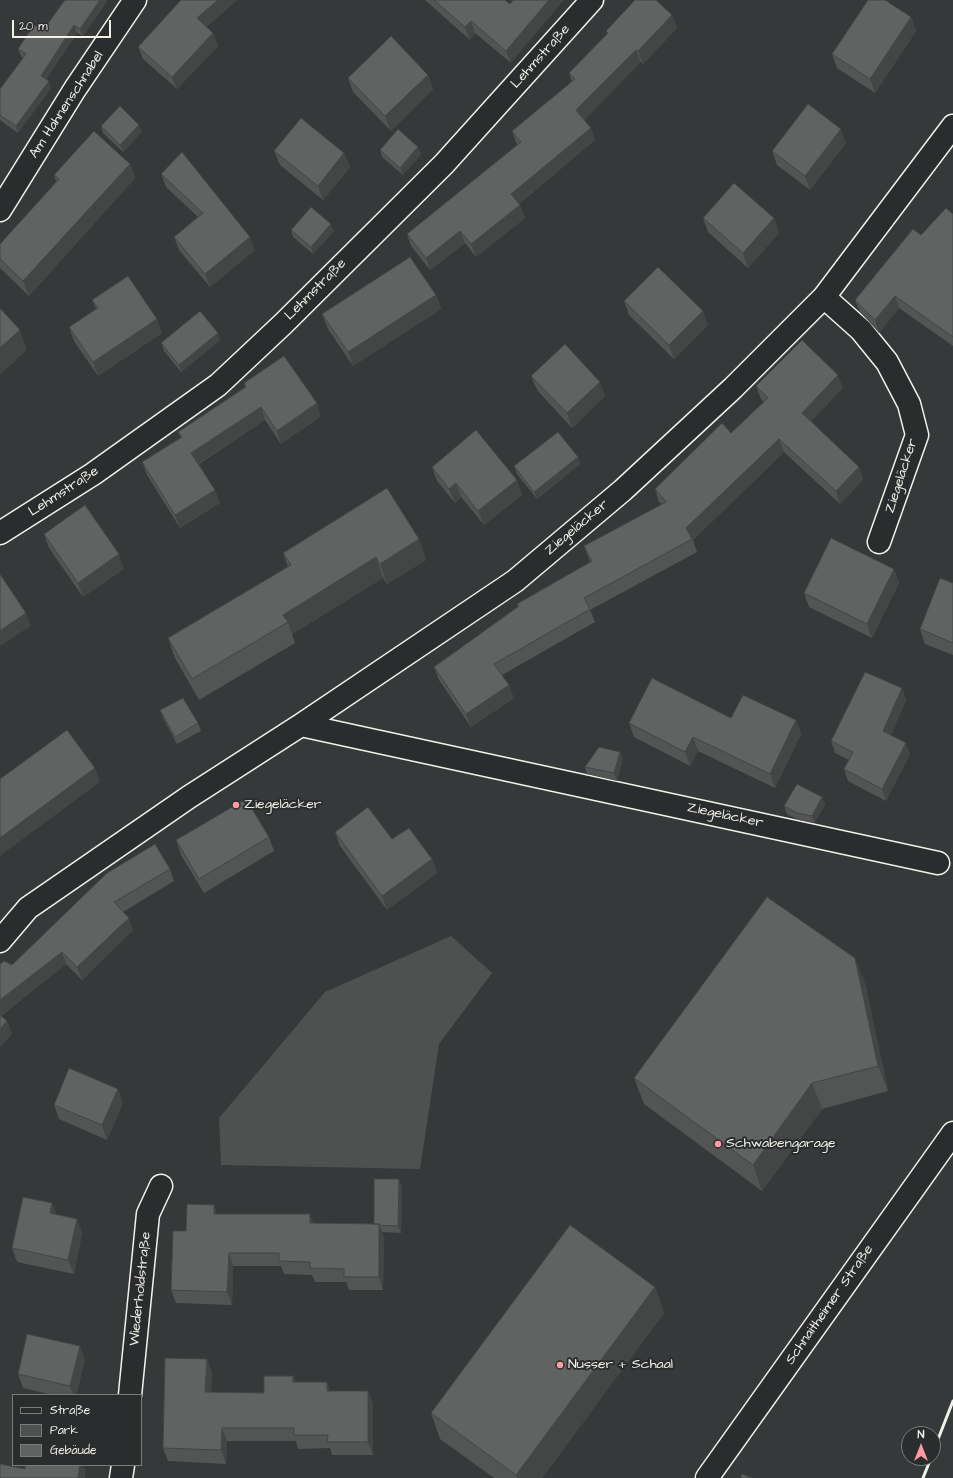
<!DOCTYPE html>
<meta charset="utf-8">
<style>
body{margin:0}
#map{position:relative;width:953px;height:1478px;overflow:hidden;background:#363939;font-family:"Architects Daughter",sans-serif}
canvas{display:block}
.legend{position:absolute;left:12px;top:1394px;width:130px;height:72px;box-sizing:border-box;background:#2a2d2e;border:1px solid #7b7b78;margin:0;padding:5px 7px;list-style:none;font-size:12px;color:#f4f1e8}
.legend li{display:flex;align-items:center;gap:8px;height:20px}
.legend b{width:20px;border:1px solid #7b7b78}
.north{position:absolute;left:901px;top:1426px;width:40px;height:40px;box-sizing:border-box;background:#2a2d2e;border:1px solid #7b7b78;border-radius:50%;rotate:0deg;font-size:11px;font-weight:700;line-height:16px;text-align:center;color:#f4f1e8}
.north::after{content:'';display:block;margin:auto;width:14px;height:18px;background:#ff9aa2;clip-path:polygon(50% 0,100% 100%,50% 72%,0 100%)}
.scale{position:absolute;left:12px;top:20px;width:99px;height:18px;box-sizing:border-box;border:2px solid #f4f1e8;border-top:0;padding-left:5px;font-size:12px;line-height:14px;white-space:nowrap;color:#f4f1e8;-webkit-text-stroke:3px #2a2d2e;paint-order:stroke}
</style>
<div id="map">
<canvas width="953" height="1478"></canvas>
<ul class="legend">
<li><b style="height:5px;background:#2a2d2e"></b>Straße</li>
<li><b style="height:11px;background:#4e514f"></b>Park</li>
<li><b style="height:11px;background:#616362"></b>Gebäude</li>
</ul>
<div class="north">N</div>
<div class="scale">20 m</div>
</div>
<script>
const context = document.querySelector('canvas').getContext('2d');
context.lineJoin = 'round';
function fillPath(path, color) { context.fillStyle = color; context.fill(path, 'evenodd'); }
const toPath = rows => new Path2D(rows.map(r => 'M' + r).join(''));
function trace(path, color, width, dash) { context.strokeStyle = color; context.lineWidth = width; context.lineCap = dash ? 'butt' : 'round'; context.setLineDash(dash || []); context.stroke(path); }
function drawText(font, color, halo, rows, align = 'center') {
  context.font = font + ' "Architects Daughter",sans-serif'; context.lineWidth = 4; context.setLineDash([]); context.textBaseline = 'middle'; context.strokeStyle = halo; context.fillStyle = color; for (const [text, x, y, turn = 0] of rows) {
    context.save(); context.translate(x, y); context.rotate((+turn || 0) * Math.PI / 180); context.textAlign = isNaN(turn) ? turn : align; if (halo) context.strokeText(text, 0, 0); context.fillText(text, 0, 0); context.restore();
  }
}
const green = toPath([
 [451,936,492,973,439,1044,420,1169,221,1165,219,1118,325,992]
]);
const street = toPath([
 [0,210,75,89,135,0],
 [824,297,861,330,887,362,909,404,917,435,879,542],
 [0,533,93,474,218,385,283,324,444,164,592,0],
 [301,725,938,863],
 [0,941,28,908,189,797,301,725,515,581,623,490,733,388,824,297,953,126],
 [130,1395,148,1214,161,1186],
 [121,1478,123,1465]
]);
const secondary = toPath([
 [707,1478,953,1133]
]);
const rail = toPath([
 [933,1452,953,1401],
 [923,1478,931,1458]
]);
const wall = toPath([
 [65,0,106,0,107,1,83,36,77,33,46,79,51,88,18,133,0,120,0,89,23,58,21,56,18,49,43,30],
 [181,0,237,0,206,27,213,33,218,46,177,89,143,59,138,47],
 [425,0,505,0,511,63,475,33,470,40],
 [672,15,677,28,643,64,641,62,584,120,595,140,519,204,520,205,525,218,476,257,465,243,430,270,411,246,407,234,517,145,512,131,572,82,569,73,607,34,606,31],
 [911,17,916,31,875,93,837,68,832,54],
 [428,75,433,89,391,131,353,92,348,78],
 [101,126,142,132,123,152,103,133],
 [846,143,810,190,777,165,772,151],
 [418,147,421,154,403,175,382,157,380,150],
 [274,151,344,153,350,167,323,200,280,165],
 [130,164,135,178,29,296,0,268,0,244,56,182,54,175],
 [161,174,255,250,210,287,179,250,174,237,198,217,166,187],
 [953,214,953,346,899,308,879,333,860,312,855,300,921,235],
 [703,218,774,218,779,233,748,268,708,232],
 [291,230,334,231,313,254,293,237],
 [436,295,441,309,353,366,328,329,322,314],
 [92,300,157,319,162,333,98,376,74,341,69,327,96,309],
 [624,301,708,325,674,359,629,315],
 [220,340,181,372,164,351,161,343],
 [531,376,605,396,572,428,537,390],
 [244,383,321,416,281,444,265,420,199,464,215,490,220,503,180,528,147,475,142,462,181,438,178,432,245,387],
 [756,386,843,388,811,421,859,467,863,480,840,504,784,452,693,540,697,552,590,610,595,622,502,675,514,698,471,727,439,680,434,667,518,607,517,604,590,562,584,546,662,504,659,502,655,489,731,433,764,402,761,399],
 [580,464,537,499,517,474,514,466],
 [432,467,517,480,522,495,484,525,461,497,455,503,437,481],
 [44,534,124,569,83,597,49,548],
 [419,539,426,560,387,584,383,578,292,634,295,643,199,700,175,658,168,638,288,567,283,553],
 [894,569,899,583,872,638,809,607,804,593],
 [953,583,953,655,925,644,920,629],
 [902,688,906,700,891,735,910,754,886,801,848,781,844,769,849,760,835,753,831,741],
 [160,710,198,723,201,731,177,744,163,718],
 [731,718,796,720,801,734,775,788,698,751,690,766,634,737,629,723],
 [620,752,623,759,617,781,587,774,585,767],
 [822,797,825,805,814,823,799,820,787,814,784,806],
 [335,832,392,839,432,859,437,873,387,910,340,846],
 [269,837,274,851,204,893,181,855,176,840],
 [170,869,174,881,123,912,133,930,82,980,66,964,1,1016,7,1021,12,1034,0,1047,0,964,12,965,107,873],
 [865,983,888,1091,822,1109,762,1191,644,1104,634,1078],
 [123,1103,107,1140,59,1119,54,1105],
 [402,1187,401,1233,382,1232,384,1237,383,1290,349,1290,346,1282,315,1282,312,1275,284,1274,281,1266,233,1266,232,1305,176,1303,171,1290,186,1231,217,1214,314,1223,374,1224],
 [52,1203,56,1214,77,1219,82,1233,74,1274,17,1262,12,1248],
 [655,1287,664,1313,542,1478,494,1478,440,1439,431,1413],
 [207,1359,212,1373,211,1392,264,1393,293,1376,296,1382,330,1391,368,1391,373,1404,373,1455,332,1455,330,1448,298,1449,296,1441,227,1441,226,1464,168,1461,163,1448],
 [85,1360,76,1395,53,1395,23,1388,18,1374]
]);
const shadedWall = toPath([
 [100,0,106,0,107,1,83,36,80,29],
 [218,0,237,0,201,31,197,18],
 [549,0,564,0,511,63,506,51],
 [672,15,677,28,643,64,638,51],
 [911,17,916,31,875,93,870,79],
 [471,21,475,33,470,40,465,27],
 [74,25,77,33,44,83,41,76],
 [213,33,218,46,177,89,172,77],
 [636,50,641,62,581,123,576,110],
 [428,75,433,89,391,131,385,116],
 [49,81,51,88,18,133,16,126],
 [139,125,142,132,123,152,120,145],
 [591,128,595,140,516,206,511,194],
 [841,129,846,143,810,190,805,176],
 [418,147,421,154,403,175,400,168],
 [344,153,350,167,323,200,318,186],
 [130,164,135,178,29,296,23,281],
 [520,205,525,218,476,257,471,244],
 [774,218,779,233,748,268,743,253],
 [331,224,334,231,313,254,311,247],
 [460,231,465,243,430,270,426,258],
 [250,237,255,250,210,287,205,274],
 [436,295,441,309,353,366,348,352],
 [895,296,899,308,879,333,875,320],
 [703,311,708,325,674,359,669,345],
 [157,319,162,333,98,376,93,362],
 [20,330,27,350,0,375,0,348],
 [218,333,220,340,181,372,179,365],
 [838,375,843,388,806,426,802,413],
 [600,382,605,396,572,428,567,413],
 [317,403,321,416,281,444,277,431],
 [261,407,265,420,196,465,191,453],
 [779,439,784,452,693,540,686,528],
 [578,457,580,464,537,499,534,492],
 [859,467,863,480,840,504,836,491],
 [517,480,522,495,484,525,478,511],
 [456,483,461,497,455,503,449,489],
 [215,490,220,503,180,528,175,515],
 [419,539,426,560,387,584,380,564],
 [119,554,124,569,83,597,78,583],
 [376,557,383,578,292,634,288,622,283,615],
 [894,569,899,583,872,638,867,624],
 [26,613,31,626,0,646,0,631],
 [509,685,514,698,471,727,466,714],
 [902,688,906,700,888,743,883,731],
 [796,720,801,734,775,788,770,774],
 [693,737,698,751,690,766,685,752],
 [906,743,910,754,886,801,882,789],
 [620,752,623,759,617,781,614,773],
 [95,768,100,782,0,856,0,838],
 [822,797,825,805,814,823,812,816],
 [432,859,437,873,387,910,382,896],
 [129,918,133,930,82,980,77,967],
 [62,952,66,964,0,1016,0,1000],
 [855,958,865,983,888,1091,878,1066],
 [7,1021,12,1034,0,1047,0,1029],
 [812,1083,822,1109,762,1191,753,1165],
 [118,1089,123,1103,107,1140,102,1125],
 [399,1179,402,1187,401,1233,398,1226],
 [52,1203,57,1217,50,1213],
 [214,1205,219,1219,214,1214],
 [310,1214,315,1227,310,1223],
 [77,1219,82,1233,74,1274,68,1260],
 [379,1224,384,1237,383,1290,379,1277],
 [229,1253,233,1266,232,1305,227,1292],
 [655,1287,664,1313,542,1478,517,1478,516,1475],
 [80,1346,85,1360,76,1395,73,1395,70,1386],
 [207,1359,212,1373,210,1405,205,1392],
 [293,1376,298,1389,293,1382],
 [327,1382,332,1396,327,1391],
 [368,1391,373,1404,373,1455,368,1442],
 [222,1428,227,1441,226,1464,221,1450],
 [80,1465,83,1465,86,1472,85,1478,78,1478]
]);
const building = toPath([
 [65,0,100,0,80,29,74,25,41,76,49,81,16,126,0,115,0,89,26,54,18,49,34,25,43,30,65,0],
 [181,0,218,0,197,18,213,33,172,77,138,47,181,0],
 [434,0,505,0,510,4,513,0,549,0,506,51,471,21,465,27,434,0],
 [635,0,656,0,672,15,638,51,636,50,576,110,591,128,511,194,520,205,471,244,460,231,426,258,407,234,521,142,512,131,575,79,569,73,608,33,606,31,635,0],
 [868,0,885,0,911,17,870,79,832,54,868,0],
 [391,36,428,75,385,116,348,78,391,36],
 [808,104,841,129,805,176,772,151,808,104],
 [120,106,139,125,120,145,101,126,120,106],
 [301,118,344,153,318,186,274,151,301,118],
 [398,129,418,147,400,168,380,150,398,129],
 [94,131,130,164,23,281,0,259,0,244,59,179,54,175,94,131],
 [182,152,250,237,205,274,174,237,203,213,161,174,182,152],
 [734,183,774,218,743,253,703,218,734,183],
 [311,207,331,224,311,247,291,230,311,207],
 [946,208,953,214,953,337,895,296,875,320,855,300,913,229,921,235,946,208],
 [410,257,436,295,348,352,322,314,410,257],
 [658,267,703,311,669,345,624,301,658,267],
 [128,276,157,319,93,362,69,327,98,308,92,300,128,276],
 [0,308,20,330,0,348,0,308],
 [200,311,218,333,179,365,161,343,200,311],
 [802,340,838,375,802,413,859,467,836,491,779,439,686,528,692,539,584,598,590,609,494,664,509,685,466,714,434,667,519,606,517,604,592,561,584,546,666,502,655,489,722,423,731,433,768,398,756,386,802,340],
 [565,344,600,382,567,413,531,376,565,344],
 [284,356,317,403,277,431,261,407,191,453,215,490,175,515,142,462,182,437,178,432,246,387,244,383,284,356],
 [476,430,517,480,478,511,456,483,449,489,432,467,476,430],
 [558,432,578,457,534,492,514,466,558,432],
 [387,488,419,539,380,564,376,557,283,615,288,622,192,679,168,638,291,565,283,553,387,488],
 [85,505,119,554,78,583,44,534,85,505],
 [831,538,894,569,867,624,804,593,831,538],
 [0,574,26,613,0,631,0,574],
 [940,578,953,583,953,643,920,629,940,578],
 [865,672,902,688,883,731,906,743,882,789,844,769,853,752,831,741,865,672],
 [652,678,731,718,743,695,796,720,770,774,693,737,685,752,629,723,652,678],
 [183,698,198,723,175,737,160,710,183,698],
 [67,730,95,768,0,838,0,779,67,730],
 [599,747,620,752,614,773,585,767,599,747],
 [797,784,822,797,812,816,797,813,784,806,797,784],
 [246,799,269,837,199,879,176,840,246,799],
 [368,807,392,839,409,828,432,859,382,896,335,832,368,807],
 [155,844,170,869,114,902,129,918,77,967,62,952,0,1000,0,964,4,961,12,965,107,873,155,844],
 [767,897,855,958,878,1066,812,1083,753,1165,634,1078,767,897],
 [0,1015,7,1021,0,1029,0,1015],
 [69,1068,118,1089,102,1125,54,1105,69,1068],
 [374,1179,399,1179,398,1226,379,1225,379,1224,374,1224,374,1179],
 [23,1197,52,1203,50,1213,77,1219,68,1260,12,1248,23,1197],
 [187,1204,214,1205,214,1214,310,1214,310,1223,379,1224,379,1277,344,1277,344,1269,310,1268,310,1262,279,1261,279,1253,229,1253,227,1292,171,1290,173,1231,186,1231,187,1204],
 [570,1225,655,1287,516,1475,431,1413,570,1225],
 [27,1334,80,1346,70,1386,18,1374,27,1334],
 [165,1358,207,1359,205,1392,264,1393,264,1376,293,1376,293,1382,327,1382,327,1391,368,1391,368,1442,327,1442,328,1435,294,1435,294,1428,222,1428,221,1450,163,1448,165,1358],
 [0,1464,25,1469,25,1465,80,1465,78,1478,0,1478,0,1464],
 [742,1474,752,1478,741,1478,742,1474]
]);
const markers = [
 [236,805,4,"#ff9aa2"],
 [718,1144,4,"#ff9aa2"],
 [560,1365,4,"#ff9aa2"]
];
const streetNames = [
 ["Lehmstraße",541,57,-48],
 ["Am Hahnenschnabel",67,105,-57],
 ["Lehmstraße",316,290,-45],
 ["Ziegeläcker",902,476,-72],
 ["Lehmstraße",64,492,-33],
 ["Ziegeläcker",577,528,-40],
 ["Ziegeläcker",725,816,12],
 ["Wiederholdstraße",141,1289,-84],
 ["Schnaitheimer Straße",830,1305,-55]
];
const poiNames = [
 ["Ziegeläcker",244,805],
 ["Schwabengarage",726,1144],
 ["Nusser + Schaal",568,1365]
];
fillPath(green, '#4e514f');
trace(street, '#f4f1e8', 25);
trace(secondary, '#f4f1e8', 25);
trace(street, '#2a2d2e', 22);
trace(secondary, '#2a2d2e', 22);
trace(rail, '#f4f1e8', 3);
fillPath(wall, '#535554');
fillPath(shadedWall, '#444545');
fillPath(building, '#616362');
trace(building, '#444545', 1);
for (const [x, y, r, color] of markers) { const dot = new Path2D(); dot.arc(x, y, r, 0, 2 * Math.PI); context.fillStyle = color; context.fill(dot); trace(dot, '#2a2d2e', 1.5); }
drawText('14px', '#f4f1e8', '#2a2d2e', streetNames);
drawText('14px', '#f4f1e8', '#2a2d2e', poiNames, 'left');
</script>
